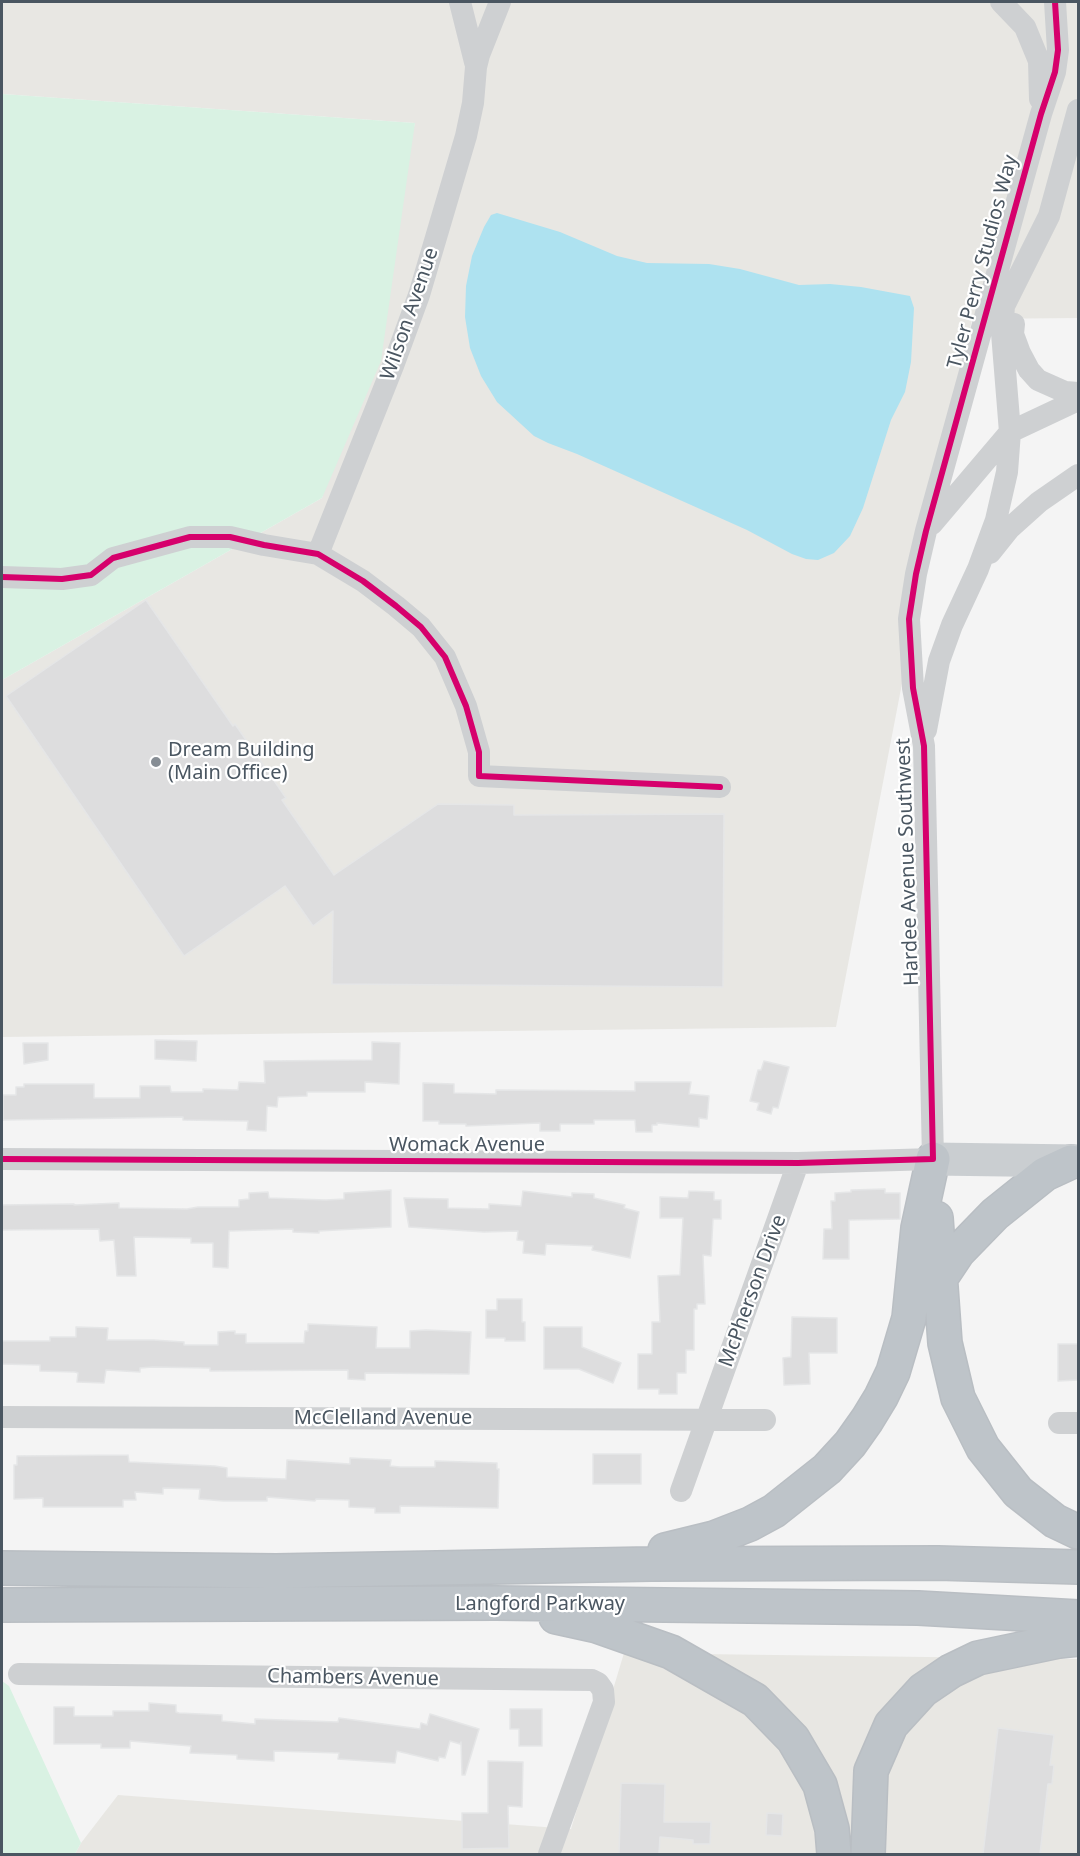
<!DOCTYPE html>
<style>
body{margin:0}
#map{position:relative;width:1080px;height:1856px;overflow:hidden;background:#f4f4f4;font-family:"Noto Sans",sans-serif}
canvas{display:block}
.frame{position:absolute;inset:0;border:3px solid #4a5661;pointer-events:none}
</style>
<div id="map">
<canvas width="1080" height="1856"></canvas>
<div class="frame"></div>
</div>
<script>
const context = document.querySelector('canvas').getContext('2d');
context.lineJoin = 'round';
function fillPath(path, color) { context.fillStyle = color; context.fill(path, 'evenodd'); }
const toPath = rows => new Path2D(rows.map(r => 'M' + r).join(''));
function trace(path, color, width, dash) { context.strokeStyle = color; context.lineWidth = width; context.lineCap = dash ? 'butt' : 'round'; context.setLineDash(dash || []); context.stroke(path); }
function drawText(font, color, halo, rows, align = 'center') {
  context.font = font + ' "Noto Sans",sans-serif'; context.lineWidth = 4.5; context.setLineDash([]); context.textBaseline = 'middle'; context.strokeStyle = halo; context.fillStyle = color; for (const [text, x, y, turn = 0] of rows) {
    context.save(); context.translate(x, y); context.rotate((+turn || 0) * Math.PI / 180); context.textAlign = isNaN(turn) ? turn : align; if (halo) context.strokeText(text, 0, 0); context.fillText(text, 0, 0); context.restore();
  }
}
const commercial = toPath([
 [2,2,1078,2,1078,318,972,319,836,1027,2,1037,2,680,322,498,415,123,2,94],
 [624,1653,1078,1659,1078,1854,75,1854,81,1843,118,1795,571,1829]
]);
const green = toPath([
 [2,94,415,123,381,361,322,498,2,680],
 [2,1681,9,1686,81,1843,75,1854,2,1854]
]);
const water = toPath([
 [497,213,560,232,617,256,647,263,709,264,740,269,799,285,830,284,861,287,910,296,914,308,911,362,905,392,891,420,863,508,850,536,834,553,818,560,806,559,792,554,747,530,577,454,548,443,534,436,497,402,481,376,470,348,465,317,466,286,472,256,484,227,491,215]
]);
const building = toPath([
 [146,600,233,726,235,724,286,798,282,800,334,875,438,804,514,805,514,815,724,814,723,987,332,984,333,911,313,926,285,886,184,956,6,696,146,600],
 [155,1040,197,1041,196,1061,155,1059,155,1040],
 [372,1042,400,1043,399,1084,365,1082,365,1092,307,1092,307,1096,278,1097,277,1107,267,1106,266,1131,247,1130,248,1121,183,1120,183,1117,3,1120,3,1095,16,1095,16,1087,24,1087,24,1084,94,1084,94,1098,140,1098,140,1086,170,1086,171,1092,203,1092,203,1089,238,1090,239,1082,265,1083,264,1061,372,1060,372,1042],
 [23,1043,48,1043,48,1060,24,1064,23,1043],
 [764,1061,789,1067,778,1108,773,1107,771,1114,757,1110,759,1103,750,1101,758,1070,761,1070,764,1061],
 [635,1082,691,1082,689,1094,709,1096,707,1119,699,1118,699,1127,657,1123,657,1125,652,1125,652,1132,636,1132,635,1120,594,1120,594,1124,560,1124,560,1131,540,1131,540,1123,466,1126,466,1124,439,1124,439,1121,423,1121,423,1083,454,1084,454,1093,496,1094,496,1090,635,1091,635,1082],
 [885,1189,885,1193,900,1193,900,1219,849,1220,849,1259,823,1259,824,1229,832,1229,831,1201,835,1201,835,1193,851,1192,851,1190,885,1189],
 [391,1190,391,1227,319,1231,319,1233,293,1232,293,1229,229,1231,228,1268,213,1267,213,1243,191,1243,191,1238,134,1237,136,1276,117,1276,114,1240,100,1241,99,1229,2,1230,2,1205,74,1204,74,1205,119,1203,119,1208,187,1209,198,1207,239,1207,239,1200,249,1199,249,1193,268,1192,269,1198,326,1200,344,1199,344,1193,391,1190],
 [523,1191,572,1197,572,1193,594,1194,594,1198,625,1205,624,1208,639,1212,630,1258,592,1250,593,1246,546,1244,545,1255,523,1253,524,1241,517,1240,518,1231,484,1232,409,1227,404,1198,448,1199,448,1208,489,1209,489,1204,521,1206,523,1191],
 [689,1191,714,1192,714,1200,721,1200,721,1219,713,1219,711,1256,703,1255,705,1304,697,1304,697,1309,694,1309,694,1350,686,1350,686,1373,677,1373,677,1394,659,1394,659,1389,638,1389,638,1354,652,1354,652,1322,660,1322,658,1276,680,1275,683,1218,660,1218,660,1197,688,1198,689,1191],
 [497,1299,522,1299,522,1322,525,1322,525,1341,505,1341,505,1338,486,1338,486,1310,497,1310,497,1299],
 [792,1317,837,1318,837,1353,809,1353,810,1384,784,1385,783,1358,791,1357,792,1317],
 [308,1324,377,1327,376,1348,410,1348,410,1331,426,1330,471,1332,469,1374,365,1373,365,1380,348,1379,348,1370,210,1371,210,1368,153,1367,140,1368,140,1372,106,1370,104,1383,77,1382,78,1373,75,1372,40,1371,40,1365,2,1364,2,1341,50,1341,50,1337,76,1337,76,1327,108,1328,107,1340,153,1340,184,1342,184,1345,218,1345,218,1332,235,1331,235,1334,246,1334,246,1343,304,1343,305,1331,308,1331,308,1324],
 [544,1327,582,1327,582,1347,621,1363,613,1383,579,1369,544,1369,544,1327],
 [1058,1344,1078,1344,1078,1380,1058,1381,1058,1344],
 [593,1454,641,1454,641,1484,593,1484,593,1454],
 [128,1455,129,1462,215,1466,227,1468,227,1477,286,1479,287,1460,350,1464,350,1458,391,1460,390,1466,400,1467,435,1467,435,1461,497,1463,497,1469,499,1469,498,1508,400,1506,400,1513,375,1513,375,1508,349,1507,349,1500,316,1499,315,1501,267,1497,267,1501,224,1501,199,1499,200,1489,163,1488,163,1494,135,1492,136,1500,123,1500,123,1507,43,1507,43,1498,14,1499,14,1465,17,1465,17,1456,128,1455],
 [149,1703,176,1705,176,1712,179,1713,222,1715,222,1721,255,1724,255,1719,338,1722,339,1718,420,1729,421,1723,427,1725,430,1714,479,1729,465,1775,462,1775,461,1742,460,1744,450,1741,445,1758,439,1757,438,1761,397,1751,395,1763,338,1759,339,1753,274,1751,274,1761,237,1759,237,1755,190,1753,191,1746,130,1741,130,1748,101,1748,101,1744,54,1744,54,1707,74,1707,74,1716,113,1716,113,1711,149,1711,149,1703],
 [510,1709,542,1709,542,1746,519,1746,519,1729,510,1729,510,1709],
 [998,1728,1054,1735,1050,1765,1054,1765,1052,1784,1048,1784,1040,1854,983,1854,998,1728],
 [488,1761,523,1762,522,1807,508,1806,509,1848,462,1849,462,1813,488,1813,488,1761],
 [621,1783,665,1784,664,1822,711,1822,710,1844,693,1844,693,1840,660,1837,659,1854,619,1854,621,1783],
 [767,1813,783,1814,782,1836,766,1835,767,1813]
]);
const street = toPath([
 [460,2,475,62],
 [1001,2,1025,27,1039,61,1040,99],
 [1014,324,1013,334,1020,353,1029,370,1038,380,1065,392,1078,393],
 [932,524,1010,432,1078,400],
 [990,553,1010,528,1039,502,1078,475],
 [318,554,393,366,419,295,466,136,473,103,476,67,479,55,500,2],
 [2,577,62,579,91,575,113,558,190,537,230,537,264,545,318,554,363,581,396,606,421,627,445,657,466,706,479,752,479,776,720,787],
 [926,730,939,661,952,625,978,569,996,520,1007,472,1010,432,1002,333,1004,306,1049,216,1078,110],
 [2,1159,798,1163,933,1159,924,746,913,688,909,619,916,574,926,531,1041,114,1055,72,1058,50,1055,2],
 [2,1417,765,1420],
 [1059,1423,1078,1423],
 [681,1491,798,1163],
 [19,1674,592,1680,598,1683,603,1690,604,1702,549,1854]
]);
const primary = toPath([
 [933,1159,1078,1161]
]);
const highway = toPath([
 [936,1218,945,1343,958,1398,983,1448,1018,1492,1055,1521,1078,1532],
 [940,1279,958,1252,995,1214,1045,1174,1071,1162],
 [665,1550,714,1538,750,1524,774,1511,827,1469,850,1444,867,1420,881,1397,893,1372,909,1318,918,1228,933,1159],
 [2,1568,276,1571,651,1564,938,1563,1078,1567],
 [2,1605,496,1603,918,1608,1078,1617],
 [556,1617,597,1626,671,1652,755,1700,793,1739,820,1785,832,1829,834,1854],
 [868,1854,871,1771,891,1725,923,1690,951,1671,978,1658,1059,1641,1078,1639]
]);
const cycleway = toPath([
 [2,577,62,579,91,575,113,558,190,537,230,537,264,545,318,554,363,581,396,606,421,627,445,657,466,706,479,752,479,776,720,787],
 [2,1159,798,1163,933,1159,924,746,913,688,909,619,916,574,926,531,1041,114,1055,72,1058,50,1055,2]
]);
const markers = [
 [156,762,6,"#868d94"]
];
const streetNames = [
 ["Tyler Perry Studios Way",983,262,-75],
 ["Wilson Avenue",410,314,-71],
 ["Hardee Avenue Southwest",908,862,-92],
 ["Womack Avenue",467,1145],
 ["McPherson Drive",753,1291,-70],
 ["McClelland Avenue",383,1418],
 ["Langford Parkway",540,1604],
 ["Chambers Avenue",353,1678,1]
];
const poiNames = [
 ["Dream Building",168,750],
 ["(Main Office)",168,773]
];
fillPath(commercial, '#e8e7e3');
fillPath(green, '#d9f2e3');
fillPath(water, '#aee2f0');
fillPath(building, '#ddddde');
trace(building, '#e5e6e7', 1.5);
trace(highway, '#b9bec3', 36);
trace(street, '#ced0d2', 22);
trace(primary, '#caced1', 33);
trace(highway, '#bec4c9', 33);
trace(cycleway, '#d6006c', 6);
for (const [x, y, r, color] of markers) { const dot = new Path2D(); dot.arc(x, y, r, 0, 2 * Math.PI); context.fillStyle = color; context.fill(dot); trace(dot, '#fff', 2); }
drawText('20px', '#4a5661', '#fff', streetNames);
drawText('20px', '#4a5661', '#fff', poiNames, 'left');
</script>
